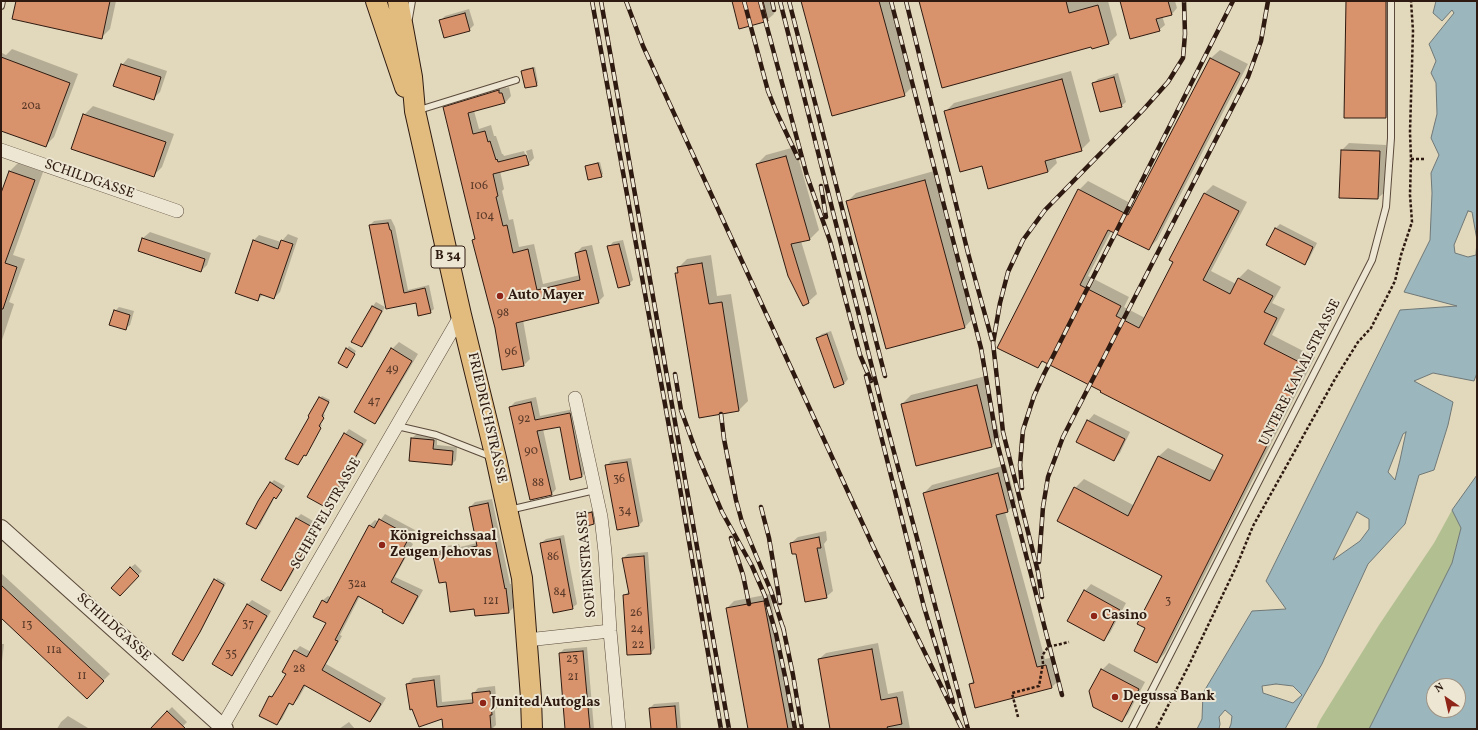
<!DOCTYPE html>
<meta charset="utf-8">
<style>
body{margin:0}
#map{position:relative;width:1478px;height:730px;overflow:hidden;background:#e2d8bb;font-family:Vollkorn,serif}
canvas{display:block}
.frame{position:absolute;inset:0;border:2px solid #2e1a10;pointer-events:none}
.north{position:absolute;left:1426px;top:678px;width:40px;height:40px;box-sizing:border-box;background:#ece6d3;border:1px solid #a09485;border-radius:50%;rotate:326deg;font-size:11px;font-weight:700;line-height:16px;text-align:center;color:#2e1a10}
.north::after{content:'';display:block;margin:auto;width:14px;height:18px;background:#8f2418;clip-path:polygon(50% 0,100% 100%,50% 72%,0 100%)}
</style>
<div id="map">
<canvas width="1478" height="730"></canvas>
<div class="frame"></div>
<div class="north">N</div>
</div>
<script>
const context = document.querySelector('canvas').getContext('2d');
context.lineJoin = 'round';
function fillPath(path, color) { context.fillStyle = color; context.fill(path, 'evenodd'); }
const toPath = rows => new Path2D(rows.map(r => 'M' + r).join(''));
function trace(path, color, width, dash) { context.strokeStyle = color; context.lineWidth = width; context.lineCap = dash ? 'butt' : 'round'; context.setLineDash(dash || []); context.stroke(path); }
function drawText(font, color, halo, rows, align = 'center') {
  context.font = font + ' Vollkorn,serif'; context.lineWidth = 4; context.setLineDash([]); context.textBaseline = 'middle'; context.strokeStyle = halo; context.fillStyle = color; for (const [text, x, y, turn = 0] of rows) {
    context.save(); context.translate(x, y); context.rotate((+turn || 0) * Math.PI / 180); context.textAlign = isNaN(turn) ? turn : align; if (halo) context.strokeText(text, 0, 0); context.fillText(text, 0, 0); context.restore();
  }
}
const green = toPath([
 [1452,510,1461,528,1452,563,1369,729,1316,729,1320,720,1379,625,1434,543]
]);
const water = toPath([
 [1436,1,1477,1,1477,373,1474,381,1433,373,1414,381,1453,402,1448,425,1434,470,1419,475,1405,524,1368,564,1322,664,1285,729,1229,729,1231,724,1232,716,1225,710,1219,717,1220,724,1219,729,1197,729,1202,719,1203,693,1252,611,1286,609,1266,581,1400,310,1457,306,1404,292,1430,240,1432,193,1431,173,1439,155,1431,138,1437,114,1436,83,1431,73,1436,61,1429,44,1454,13,1452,10,1442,21,1433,13,1436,1],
 [1468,211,1472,212,1477,240,1476,255,1468,257,1455,253,1454,245,1468,211],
 [1406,432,1400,460,1395,480,1388,472,1403,434,1406,432],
 [1357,512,1369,519,1369,529,1360,541,1333,560,1357,512],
 [1276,684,1293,686,1302,695,1293,703,1263,693,1262,686,1276,684],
 [1477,475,1477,729,1369,729,1452,563,1461,528,1452,510,1477,475],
 [1434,686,1458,686,1458,710,1434,710,1434,686]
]);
const shadow = toPath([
 [17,1,116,1,110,29,101,38],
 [733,1,771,1,774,14,767,20],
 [802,1,890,1,913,86,904,95],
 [920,1,1108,1,1117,35,1108,44,1092,46],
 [1122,1,1175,1,1177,8,1172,14,1162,16,1165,25,1159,30],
 [1347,1,1395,1,1395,108,1386,117],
 [469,9,474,25,469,30,441,20,445,16],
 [12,49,78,74,54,137,45,146,1,130,1,55,2,53,6,55],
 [1220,50,1248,64,1157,240,1148,249,1112,230,1088,276,1129,297,1124,307,1145,318,1174,262,1205,193,1213,185,1247,202,1211,271,1236,284,1239,278,1248,269,1281,287,1272,303,1285,309,1272,335,1315,357,1165,653,1157,662,1147,628,1163,575,1075,488,1084,479,1135,506,1159,456,1168,448,1216,471,1224,455,1044,361,1037,367,1079,190,1088,181,1134,205,1211,58],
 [128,58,167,71,160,92,153,99,122,65],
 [535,67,538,83,536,85,522,71,524,69],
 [1071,71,1090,141,1081,150,1055,157,1057,163,1048,172,983,165,945,112,954,103],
 [1118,73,1126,102,1121,106,1094,83,1098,79],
 [505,85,506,88,509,87,511,96,505,103,474,111,479,129,491,125,494,136,496,136,502,154,503,154,504,156,524,151,527,161,529,161,526,151,532,149,534,158,528,164,500,171,504,189,502,191,509,220,513,219,519,247,534,244,543,284,580,275,576,253,582,247,592,245,604,296,598,302,523,320,530,359,524,365,503,369,495,328,474,240,476,238,444,108,450,101],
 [93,106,174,134,162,167,153,176,84,115],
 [1349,143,1386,145,1385,192,1378,198,1340,197,1342,150],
 [795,147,819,230,810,239,801,241,817,294,808,302,757,164,766,155],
 [600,162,603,174,601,176,586,166,588,165],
 [18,163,43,172,13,255,25,259,9,302,14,304,1,343,1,196,10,171],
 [934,171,973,318,965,327,847,202,856,193],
 [391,219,395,227,408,290,429,285,434,309,430,312,416,302,387,308,370,225,374,221],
 [1280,224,1317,243,1309,259,1304,264,1276,228],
 [150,232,211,253,207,265,201,271,139,250,143,238],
 [288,234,298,238,280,292,274,298,264,294,257,300,253,241,259,235,281,242],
 [623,240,633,280,629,284,609,247,613,242],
 [711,255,717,296,731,294,748,401,739,410,699,417,676,274,679,272,678,268,687,259],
 [376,302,385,307,366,343,362,346,353,341,373,306],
 [119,307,134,311,130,325,125,329,115,311],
 [831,331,848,379,844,384,835,387,817,338,822,334],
 [399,342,418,354,381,416,375,423,392,349],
 [349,346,356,351,347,367,339,362],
 [986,376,1000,437,992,446,902,404,911,395],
 [322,396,330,400,323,414,325,415,320,424,322,425,307,453,304,454,298,464,320,398],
 [536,397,540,416,574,409,587,471,582,476,561,426,543,429,556,489,551,495,510,407,515,402],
 [1094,414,1130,432,1120,453,1113,460,1088,421],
 [349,429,367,440,331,502,326,507,345,434],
 [417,434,437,436,437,445,457,447,456,460,452,464,412,438],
 [631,458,643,521,639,525,606,466,611,461],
 [1006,465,1016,502,1008,511,1005,512,1045,659,1054,657,1060,679,1051,688,970,684,974,680,924,493,932,485],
 [274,480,285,486,276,498,275,497,260,525,256,528,271,483],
 [492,499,510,584,511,584,514,607,509,612,475,608,447,580,434,556,446,546,459,544,460,547,477,543,470,507,475,502],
 [593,511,595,522,593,523,582,515,584,513],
 [301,514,320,525,285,586,280,590,262,580,297,518],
 [385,514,415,530,409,541,413,544,395,577,423,590,408,617,403,622,384,609,360,596,340,635,342,636,326,664,386,698,375,716,370,721,306,685,298,699,293,704,290,703,282,719,277,724,270,697,276,692,287,674,295,651,300,646,311,652,327,623,322,601,328,596,331,597,369,526,375,520,379,522],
 [826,531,827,540,824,544,833,591,826,597,791,543,798,537],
 [564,535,577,604,572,608,541,543,546,539],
 [648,552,655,648,651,653,624,596,629,591,623,558,628,554],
 [135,564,142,571,124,591,130,568],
 [1,573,110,674,87,697,1,617],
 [217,578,226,583,202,629,184,658],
 [1091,584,1126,603,1110,633,1103,640,1085,591],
 [770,594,795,729,749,729,727,608,734,601],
 [252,600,271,611,237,670,232,674,247,605],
 [878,643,888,694,903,691,910,729,831,729,819,659,826,653],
 [1,644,4,644,1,670],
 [587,647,594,729,566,729,560,653,564,649],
 [1109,663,1145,682,1128,714,1121,721,1102,670],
 [440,675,442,702,473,699,473,694,478,688,495,686,497,708,495,710,496,725,492,729,444,729,443,717,407,684,413,678],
 [679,702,681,729,652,729,650,708,654,704],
 [172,707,187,722,180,729,158,729,154,725],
 [68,716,88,728,88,729,57,729,61,722],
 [349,722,355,729,339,729]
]);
const building = toPath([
 [16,1,110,1,102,39,12,19,16,1],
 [732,1,763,1,768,21,739,29,732,1],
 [801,1,879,1,905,96,832,116,801,1],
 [919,1,1066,1,1069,13,1098,5,1109,44,1092,49,1091,47,942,88,919,1],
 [1120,1,1168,1,1172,15,1156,19,1160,31,1130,39,1120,1],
 [1346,1,1386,1,1386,118,1344,118,1346,1],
 [465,13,470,31,444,38,439,20,465,13],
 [1,57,70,83,46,147,1,131,1,57],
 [1210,58,1240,73,1149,250,1108,230,1080,285,1121,306,1116,316,1139,328,1173,262,1169,260,1204,193,1239,211,1203,280,1230,294,1238,278,1273,296,1264,312,1277,318,1264,344,1307,366,1157,663,1134,651,1145,628,1137,624,1162,576,1057,521,1074,487,1128,516,1158,456,1210,481,1223,455,1100,392,1101,391,1042,361,1038,368,997,348,1078,189,1128,215,1210,58],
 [121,64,161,77,154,100,113,86,121,64],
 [533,68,537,86,525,88,521,71,533,68],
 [1114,77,1122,107,1100,112,1092,83,1114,77],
 [1062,79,1082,151,1045,161,1048,172,988,189,982,166,960,172,944,111,1062,79],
 [499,90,499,93,502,93,505,103,468,113,473,134,485,131,488,142,490,141,496,160,497,159,498,162,526,155,529,165,493,174,498,196,496,197,503,226,507,225,513,253,528,249,537,290,580,280,575,253,586,250,599,303,516,323,524,366,502,370,495,328,472,240,475,239,443,107,499,90],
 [83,114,166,142,154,177,71,149,83,114],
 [1341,150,1380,151,1378,199,1339,198,1341,150],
 [786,156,810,240,791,244,809,303,803,306,788,276,756,164,786,156],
 [598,163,602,177,588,180,585,166,598,163],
 [9,171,35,180,5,263,17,267,3,309,1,309,1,193,9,171],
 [925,180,965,328,886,349,846,201,925,180],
 [388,223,390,230,391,230,404,293,425,288,431,313,418,316,416,303,386,309,369,225,388,223],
 [1275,228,1313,247,1305,265,1266,245,1275,228],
 [142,238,205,259,201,272,138,251,142,238],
 [253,240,278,249,281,240,293,244,274,299,260,294,258,301,235,293,253,240],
 [619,244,630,285,618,288,607,246,619,244],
 [702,263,709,304,722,302,739,411,699,418,675,273,678,273,677,267,702,263],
 [372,306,382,311,362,347,351,342,372,306],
 [114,310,130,315,126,330,109,325,114,310],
 [827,334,844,384,834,388,816,338,827,334],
 [346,348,355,354,347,368,338,363,346,348],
 [391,348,412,361,375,424,354,412,391,348],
 [977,385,992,447,916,466,901,404,977,385],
 [319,397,329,402,322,416,324,418,319,426,321,428,306,456,304,455,298,465,285,459,309,417,308,416,319,397],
 [531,402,535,420,570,413,582,477,570,480,560,427,537,431,552,495,530,500,509,407,531,402],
 [1087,420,1125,439,1114,461,1076,442,1087,420],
 [344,433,363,444,327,508,307,497,344,433],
 [411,438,434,440,433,449,453,451,452,465,409,461,411,438],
 [627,462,639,526,617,530,605,465,627,462],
 [998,473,1008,512,996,515,1037,667,1046,665,1052,688,975,708,969,684,974,683,923,493,998,473],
 [270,482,282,490,276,499,274,497,256,529,246,524,258,501,270,482],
 [488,503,505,589,506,588,509,613,475,616,474,609,450,612,446,582,439,583,433,556,441,554,440,551,454,548,455,551,477,546,469,507,488,503],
 [592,512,594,524,584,527,581,515,592,512],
 [296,518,316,529,281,591,261,580,296,518],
 [379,519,410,536,404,547,409,549,391,582,418,596,403,624,382,612,383,610,358,596,335,640,338,641,322,670,381,704,370,722,304,685,293,705,289,703,277,725,259,716,269,696,272,697,286,674,282,672,294,650,307,657,326,623,313,617,322,600,327,603,369,525,374,528,379,519],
 [819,537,821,548,817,548,827,598,805,602,796,554,792,554,790,543,819,537],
 [560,539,573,609,553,613,540,543,560,539],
 [644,556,651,654,627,655,623,595,629,594,622,558,644,556],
 [130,567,139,576,120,596,111,588,130,567],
 [214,579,224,585,200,632,183,661,172,654,214,579],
 [1,585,104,681,87,699,1,618,1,585],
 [1084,590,1120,610,1104,641,1067,621,1084,590],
 [764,601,788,729,748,729,726,608,764,601],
 [247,604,267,616,232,676,212,664,247,604],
 [872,649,881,700,897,697,902,724,887,727,888,729,830,729,818,659,872,649],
 [583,651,590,729,565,729,559,653,583,651],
 [1101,669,1139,689,1122,722,1093,707,1089,691,1101,669],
 [434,680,437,707,473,703,472,693,490,691,492,715,490,715,491,729,443,729,442,719,419,727,412,709,410,710,406,684,434,680],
 [675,706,677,729,651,729,649,708,675,706],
 [167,711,186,729,150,729,167,711]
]);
const path = toPath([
 [1411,159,1424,159],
 [1018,717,1012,693,1039,686,1043,663,1042,656,1048,647,1069,642],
 [1156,729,1189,665,1237,565,1253,526,1335,379,1358,342,1371,328,1395,281,1401,255,1412,222,1410,195,1411,159,1410,132,1413,31,1411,1]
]);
const service = toPath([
 [1,6,2,1],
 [409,18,412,1],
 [419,110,516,80],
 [397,426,436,435,492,457],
 [509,510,595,490],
 [1132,729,1372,260,1386,207,1391,138,1391,1]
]);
const minor = toPath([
 [1,150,177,211],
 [575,398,601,517,605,552,610,631,619,729],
 [527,640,610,631],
 [221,729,461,315]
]);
const tertiary = toPath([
 [1,528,225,729]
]);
const primary = toPath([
 [376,1,405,87],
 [398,1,412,77,415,111,461,315,496,458,522,578,531,698,532,729]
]);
const rail = toPath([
 [592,1,676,465,721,729],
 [601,1,729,729],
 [626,1,643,46,872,544,962,729],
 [744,1,768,91,776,111,798,158],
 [760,1,807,176,830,241,860,355,871,381],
 [772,1,774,10],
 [780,1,883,411,968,729],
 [789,1,885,376],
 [891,1,981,348,997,442,1062,695],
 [906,1,968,253,992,340],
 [821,186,826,217],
 [675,374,681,410,697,454,722,512,752,566,765,596,776,634,786,681,795,729],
 [866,376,924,607,953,702],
 [721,414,724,439,736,500,742,522,771,591,784,631],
 [1022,488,1020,465,1023,430,1034,396,1044,374,1233,1],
 [761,507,769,538,780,603],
 [731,538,743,575,749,604],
 [1039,562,1043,507,1048,477,1063,437,1248,77,1261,41,1268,1],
 [1042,597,1038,572,1003,432,993,343,1000,303,1008,272,1023,240,1045,210,1143,110,1168,82,1183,58,1185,34,1184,1],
 [783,627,793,675,802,729]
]);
const markers = [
 [500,296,4,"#8f2418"],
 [382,545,4,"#8f2418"],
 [1094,616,4,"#8f2418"],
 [1115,697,4,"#8f2418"],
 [483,703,4,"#8f2418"]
];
const numberNames = [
 ["20a",31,107],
 ["106",479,187],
 ["104",485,217],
 ["98",503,314],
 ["96",511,353],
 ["49",392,370],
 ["47",374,402],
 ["92",524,420],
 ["90",531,452],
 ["36",619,480],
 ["88",538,484],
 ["34",625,512],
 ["86",553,558],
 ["32a",357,585],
 ["84",560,593],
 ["121",491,602],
 ["3",1168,602],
 ["26",636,614],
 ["37",248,625],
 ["13",27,626],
 ["24",637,630],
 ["22",638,646],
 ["11a",54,651],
 ["35",231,655],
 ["23",572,660],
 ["28",299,670],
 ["11",82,677],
 ["21",573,678]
];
const shields = [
 [448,257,34]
];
const shieldNames = [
 ["B 34",448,257]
];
const streetNames = [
 ["SCHILDGASSE",89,180,19],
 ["UNTERE KANALSTRASSE",1301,373,-63],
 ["FRIEDRICHSTRASSE",486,418,77],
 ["SCHEFFELSTRASSE",327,514,-60],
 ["SOFIENSTRASSE",588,564,-95],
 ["SCHILDGASSE",113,628,42]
];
const poiNames = [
 ["Auto Mayer",508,296],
 ["Königreichssaal",390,537],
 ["Zeugen Jehovas",390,553],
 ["Casino",1102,616],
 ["Degussa Bank",1123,697],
 ["Junited Autoglas",491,703]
];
fillPath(green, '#b2bf91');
fillPath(water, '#9bb6bc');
trace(water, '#6f7877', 1);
fillPath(shadow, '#0003');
fillPath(building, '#d8926c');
trace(building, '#2e1a10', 1);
trace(service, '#5b4a3b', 8);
trace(minor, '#5b4a3b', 14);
trace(tertiary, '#5b4a3b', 18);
trace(primary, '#2e1a10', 22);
trace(path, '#2e1a10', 2.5, [3, 2]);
trace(service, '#ece6d3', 6);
trace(minor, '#ece6d3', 13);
trace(tertiary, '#ece6d3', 16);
trace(primary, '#e1bc7e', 20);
trace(rail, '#2e1a10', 4.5);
trace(rail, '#ece6d3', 3, [9]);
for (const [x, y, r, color] of markers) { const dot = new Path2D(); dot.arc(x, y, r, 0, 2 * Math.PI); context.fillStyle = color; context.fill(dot); trace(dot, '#ece6d3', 1.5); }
drawText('12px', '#583827', null, numberNames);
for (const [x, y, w] of shields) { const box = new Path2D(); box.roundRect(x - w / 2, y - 11, w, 22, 3); context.fillStyle = '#ece6d3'; context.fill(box); trace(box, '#2e1a10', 1); }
drawText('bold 13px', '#2e1a10', null, shieldNames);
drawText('14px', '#2e1a10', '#ece6d3', streetNames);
drawText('bold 14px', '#2e1a10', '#ece6d3', poiNames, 'left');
</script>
